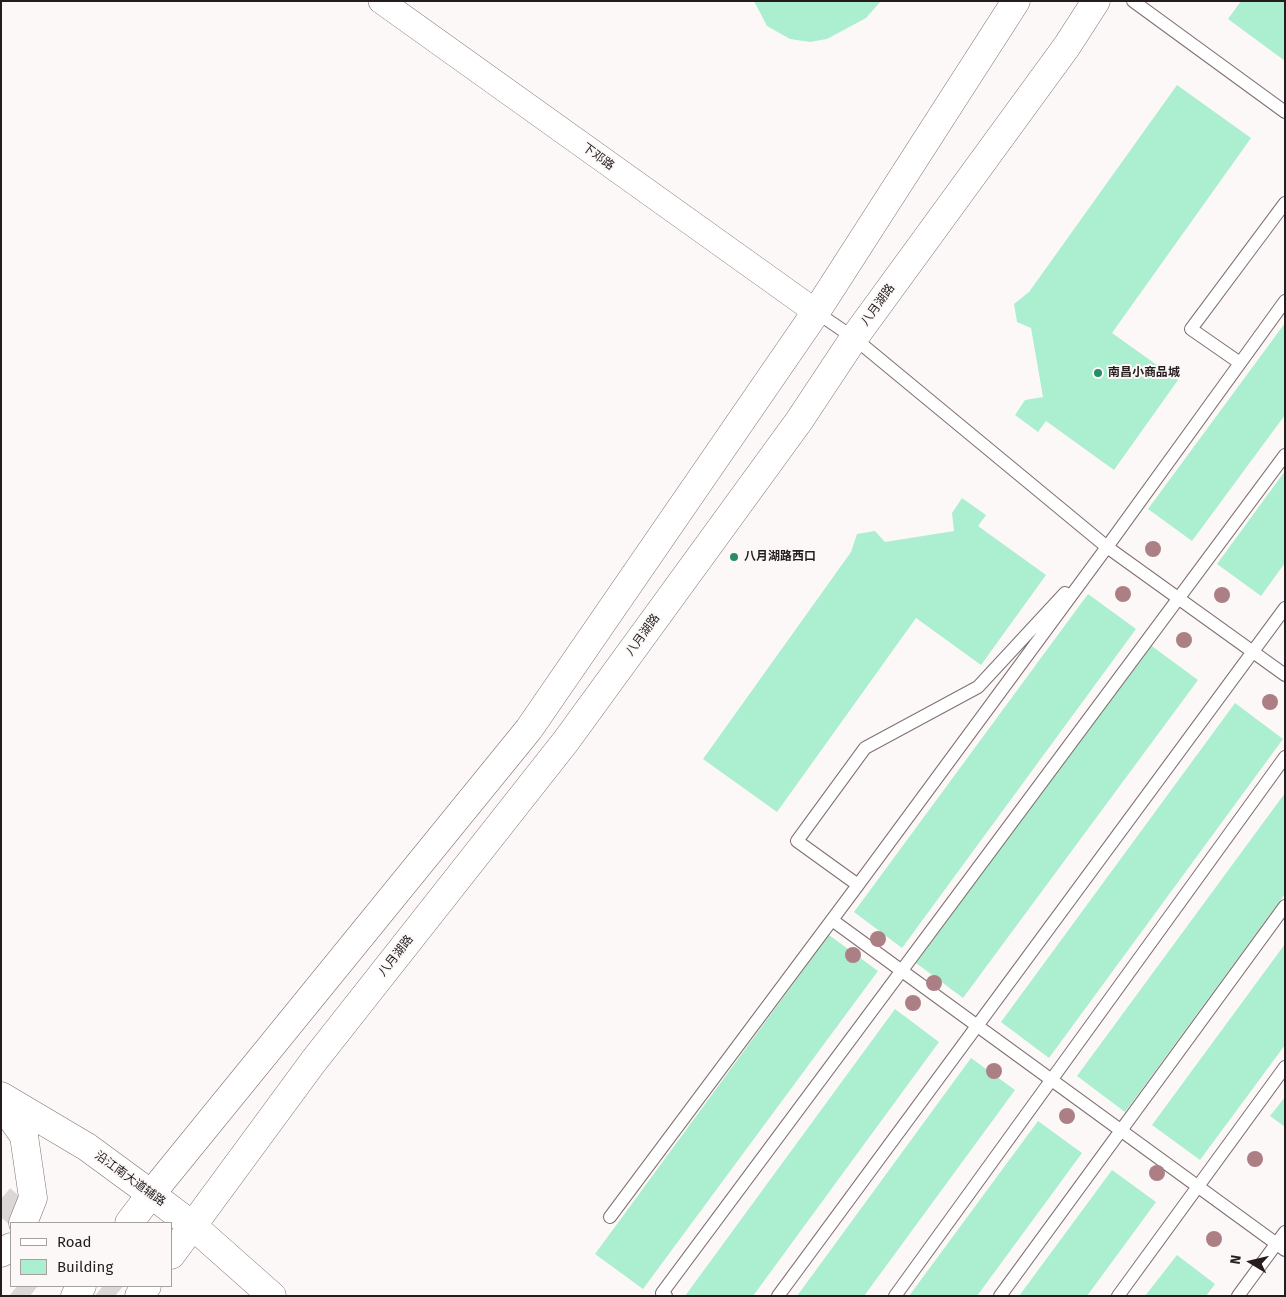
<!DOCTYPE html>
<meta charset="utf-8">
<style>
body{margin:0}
#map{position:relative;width:1286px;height:1297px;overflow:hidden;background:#fcf8f8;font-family:"Fira Sans",sans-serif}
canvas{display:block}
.frame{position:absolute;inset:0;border:2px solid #241c1d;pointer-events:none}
.legend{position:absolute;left:10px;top:1222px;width:162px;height:65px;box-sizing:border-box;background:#fcf8f8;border:1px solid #a6a0a0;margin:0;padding:6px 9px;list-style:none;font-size:15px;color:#241c1d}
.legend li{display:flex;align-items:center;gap:10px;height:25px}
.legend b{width:25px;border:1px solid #a6a0a0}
.north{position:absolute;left:1226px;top:1237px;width:50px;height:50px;-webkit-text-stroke:4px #fcf8f8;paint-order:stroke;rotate:279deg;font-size:14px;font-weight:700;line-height:20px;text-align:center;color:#241c1d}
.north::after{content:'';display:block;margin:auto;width:18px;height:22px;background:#241c1d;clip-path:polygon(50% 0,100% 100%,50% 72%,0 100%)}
</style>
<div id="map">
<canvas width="1286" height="1297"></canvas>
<div class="frame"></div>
<ul class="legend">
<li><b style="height:6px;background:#fff"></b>Road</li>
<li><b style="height:14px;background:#abefd0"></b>Building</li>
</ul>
<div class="north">N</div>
</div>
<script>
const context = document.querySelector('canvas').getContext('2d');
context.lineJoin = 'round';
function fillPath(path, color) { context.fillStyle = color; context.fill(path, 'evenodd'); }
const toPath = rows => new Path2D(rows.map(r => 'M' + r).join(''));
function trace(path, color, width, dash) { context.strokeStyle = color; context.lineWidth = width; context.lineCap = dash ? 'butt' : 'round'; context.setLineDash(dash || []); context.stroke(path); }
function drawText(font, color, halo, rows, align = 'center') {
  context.font = font + ' "Fira Sans","Noto Sans SC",sans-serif'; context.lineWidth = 4; context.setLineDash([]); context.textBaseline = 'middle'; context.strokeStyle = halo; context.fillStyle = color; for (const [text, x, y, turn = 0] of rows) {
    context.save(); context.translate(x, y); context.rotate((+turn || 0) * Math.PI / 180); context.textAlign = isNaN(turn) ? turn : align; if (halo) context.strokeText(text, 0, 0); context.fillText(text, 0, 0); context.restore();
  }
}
const building = toPath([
 [754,1,881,1,866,18,827,39,810,42,790,39,767,26],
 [1241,1,1285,1,1285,61,1228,19],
 [1177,85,1251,138,1112,333,1178,380,1114,470,1046,421,1038,432,1015,415,1025,400,1043,397,1031,328,1017,322,1014,304,1029,292],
 [1285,323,1285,415,1192,541,1148,509],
 [1285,471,1285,563,1261,596,1217,564],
 [962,498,986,515,978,526,1046,575,981,665,916,618,777,812,703,759,851,552,857,534,875,531,885,542,954,531,952,513],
 [1088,594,1136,629,902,948,854,912],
 [1149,644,1198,680,963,998,916,963],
 [1235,703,1283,739,1049,1058,1001,1022],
 [1285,793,1285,894,1125,1112,1077,1076],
 [829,935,878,971,643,1289,595,1254],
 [1285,944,1285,1045,1200,1160,1152,1125],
 [895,1009,939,1042,753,1296,685,1296],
 [971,1058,1015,1090,864,1296,797,1296],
 [1285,1097,1285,1127,1270,1116],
 [1038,1121,1082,1153,977,1296,909,1296],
 [1112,1170,1156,1202,1087,1296,1019,1296],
 [1177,1255,1215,1284,1206,1296,1145,1296]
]);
const trunkTunnel = toPath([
 [1,1199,29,1223],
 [17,1286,30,1296],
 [103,1286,115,1296]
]);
const service = toPath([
 [1133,1,1285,112],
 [816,312,854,338,1107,547,1285,675],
 [1240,363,1191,329,1285,203],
 [858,885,797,841,865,748,978,687,1065,593],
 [832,920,1285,1250],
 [610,1217,858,885,1107,547,1285,301],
 [666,1296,662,1293,1285,455],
 [778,1296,1285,608],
 [895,1296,1285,757],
 [1000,1296,1285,906],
 [1118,1296,1285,1067],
 [1238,1296,1285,1232]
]);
const minor = toPath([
 [381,1,816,312]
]);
const secondary = toPath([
 [129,1223,151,1194,529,729,816,312,1016,1],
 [171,1255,313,1062,566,741,799,421,854,338,1067,46,1096,1],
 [75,1296,82,1286],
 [139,1296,147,1286]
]);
const primary = toPath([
 [1,1096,87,1147,151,1194,193,1226,272,1296],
 [1,1103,24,1136,33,1198,23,1223],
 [1,1253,11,1247]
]);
const trees = [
 [1153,549],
 [1123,594],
 [1222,595],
 [1184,640],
 [1270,702],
 [878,939],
 [853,955],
 [934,983],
 [913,1003],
 [994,1071],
 [1067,1116],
 [1255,1159],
 [1157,1173],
 [1214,1239]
];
const markers = [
 [1098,373,5,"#288d68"],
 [734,557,5,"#288d68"]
];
const streetNames = [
 ["下邓路",598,157,36],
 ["八月湖路",878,305,-54],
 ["八月湖路",643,635,-54],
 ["八月湖路",396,956,-52],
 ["沿江南大道辅路",130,1179,36]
];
const poiNames = [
 ["南昌小商品城",1108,373],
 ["八月湖路西口",744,557]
];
fillPath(building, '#abefd0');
trace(trunkTunnel, '#dcd7d7', 28, [28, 14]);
trace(service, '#816f6f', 14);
trace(minor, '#816f6f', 26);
trace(secondary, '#816f6f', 29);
trace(primary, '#816f6f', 29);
trace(service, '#fff', 12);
trace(minor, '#fff', 25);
trace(secondary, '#fff', 28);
trace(primary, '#fff', 28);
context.fillStyle = '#ac7f85';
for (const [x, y] of trees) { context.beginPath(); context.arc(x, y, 8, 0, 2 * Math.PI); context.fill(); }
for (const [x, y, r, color] of markers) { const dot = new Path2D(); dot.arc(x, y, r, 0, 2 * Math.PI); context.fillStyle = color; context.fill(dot); trace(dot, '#fcf8f8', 2); }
drawText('12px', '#241c1d', '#fcf8f8', streetNames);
drawText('bold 12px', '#241c1d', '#fcf8f8', poiNames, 'left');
</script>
